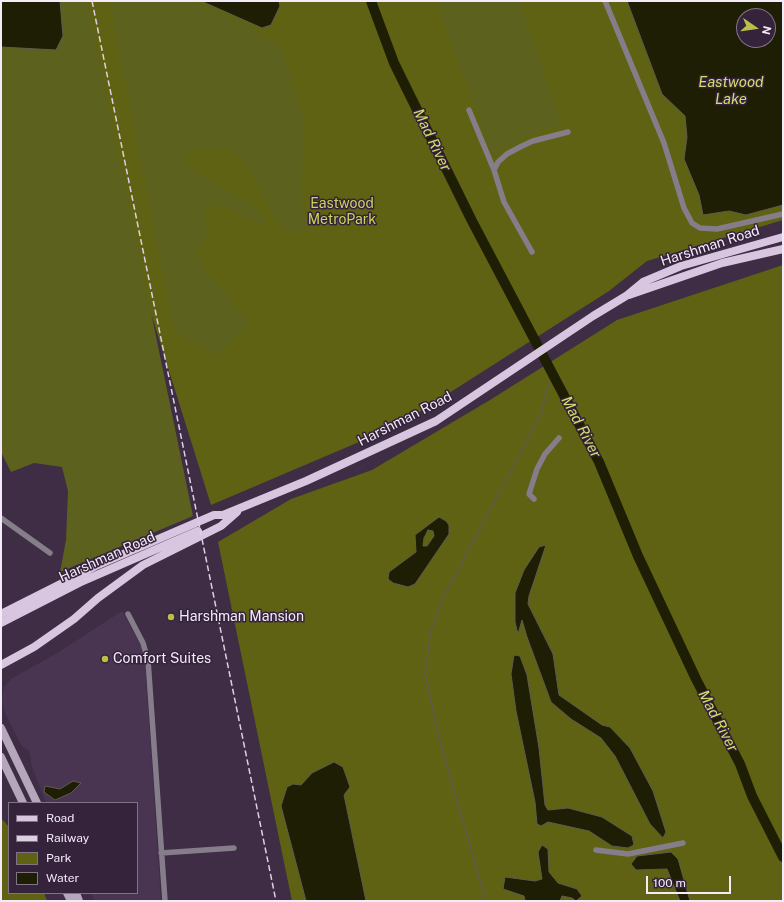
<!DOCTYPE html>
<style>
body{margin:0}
#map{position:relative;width:784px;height:902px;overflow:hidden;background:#3e2d45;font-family:"Public Sans",sans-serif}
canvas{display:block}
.frame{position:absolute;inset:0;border:2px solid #f5eafa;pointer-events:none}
.legend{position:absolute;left:8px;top:802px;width:130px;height:92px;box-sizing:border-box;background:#34233b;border:1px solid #817387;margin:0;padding:5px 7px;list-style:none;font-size:12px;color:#f5eafa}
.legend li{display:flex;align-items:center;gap:8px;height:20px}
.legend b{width:20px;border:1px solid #817387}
.north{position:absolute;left:736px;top:8px;width:40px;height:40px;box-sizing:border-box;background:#34233b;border:1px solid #817387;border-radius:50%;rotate:103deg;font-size:11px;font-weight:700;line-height:16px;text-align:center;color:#f5eafa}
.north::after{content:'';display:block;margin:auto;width:14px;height:18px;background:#b9c046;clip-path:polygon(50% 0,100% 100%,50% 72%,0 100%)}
.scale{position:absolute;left:646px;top:876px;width:85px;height:18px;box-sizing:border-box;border:2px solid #f5eafa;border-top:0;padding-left:5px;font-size:12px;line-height:14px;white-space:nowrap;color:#f5eafa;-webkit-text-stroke:3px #34233b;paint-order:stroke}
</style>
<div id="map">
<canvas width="784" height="902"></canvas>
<div class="frame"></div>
<ul class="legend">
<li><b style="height:5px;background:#d8c6e0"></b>Road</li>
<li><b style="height:5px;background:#dcd1e2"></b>Railway</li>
<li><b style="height:11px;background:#5e6212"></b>Park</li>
<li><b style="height:11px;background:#1d1e04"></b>Water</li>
</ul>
<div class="north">N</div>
<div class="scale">100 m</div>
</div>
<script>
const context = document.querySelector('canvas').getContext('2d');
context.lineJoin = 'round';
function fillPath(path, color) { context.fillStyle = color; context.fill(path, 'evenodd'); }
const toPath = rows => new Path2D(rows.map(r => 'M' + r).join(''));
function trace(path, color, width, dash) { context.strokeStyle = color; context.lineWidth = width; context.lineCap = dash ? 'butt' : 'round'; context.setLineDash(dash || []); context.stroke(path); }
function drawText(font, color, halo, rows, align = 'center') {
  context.font = font + ' "Public Sans",sans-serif'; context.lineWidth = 3; context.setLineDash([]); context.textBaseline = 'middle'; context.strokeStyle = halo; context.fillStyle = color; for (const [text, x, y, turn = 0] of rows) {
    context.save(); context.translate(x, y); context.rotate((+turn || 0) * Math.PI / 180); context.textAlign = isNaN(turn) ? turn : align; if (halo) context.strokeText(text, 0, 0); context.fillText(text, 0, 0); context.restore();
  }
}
const built = toPath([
 [122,611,142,647,145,662,161,901,95,901,90,893,137,893,137,803,46,803,32,767,30,754,28,750,21,745,4,711,2,699,4,687,11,679,59,652]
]);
const green = toPath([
 [70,1,783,1,783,220,647,261,609,291,399,425,211,505,93,128],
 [744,16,768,16,768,40,744,40],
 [783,265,783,901,292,901,218,542,291,499,372,470,490,400,617,320],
 [1,818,9,827,9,893,44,893,47,901,1,901]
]);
const forest = toPath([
 [1,1,87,1,193,516,60,572,66,540,68,491,62,467,34,463,11,472,1,452],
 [109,1,194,1,254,29,282,49,305,122,301,191,308,227,298,232,285,231,275,217,242,159,225,147,189,150,183,161,212,182,253,205,269,227,223,207,205,205,204,216,208,232,196,251,206,273,224,291,249,324,216,356,174,330],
 [436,1,519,1,561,124,522,139,493,157]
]);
const water = toPath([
 [1,1,60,1,63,36,56,50,1,47,1,1],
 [201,1,279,1,280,6,271,25,262,28,201,1],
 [627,1,783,1,783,205,746,215,729,211,703,215,699,195,684,159,687,137,685,116,662,94,627,1],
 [744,16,768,16,768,40,744,40,744,16],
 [439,517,446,521,449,525,449,534,415,584,408,587,393,583,388,579,389,572,416,552,415,535,439,517],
 [428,530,433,531,434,536,427,546,423,546,424,538,428,530],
 [546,545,529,596,528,604,553,654,559,695,602,725,610,727,630,748,653,791,666,832,663,838,650,824,615,756,601,738,571,719,551,702,527,637,522,620,518,634,515,622,515,593,524,570,539,547,546,545],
 [514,655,520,656,527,675,539,748,545,805,548,810,568,808,602,817,632,836,634,845,628,848,612,846,589,831,548,822,541,826,537,824,535,802,516,711,511,674,514,655],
 [334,762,343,767,350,787,344,795,366,901,306,901,281,806,287,787,293,784,301,785,312,773,334,762],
 [73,781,81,783,71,793,55,800,44,792,45,786,60,789,73,781],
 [542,845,548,849,549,872,558,883,577,889,582,896,576,901,572,898,562,896,560,901,525,901,524,896,503,889,505,877,535,881,542,879,538,852,542,845],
 [671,852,678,859,690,901,680,901,667,869,636,870,631,864,637,856,671,852]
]);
const stream = toPath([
 [486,901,438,735,425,672,431,630,444,596,540,416,552,372]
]);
const river = toPath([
 [371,1,394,63,472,221,599,462,638,556,696,679,740,764,752,796,783,857]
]);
const street = toPath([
 [605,1,664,143,684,208,692,223,700,228,717,229,783,214],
 [469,110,494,170],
 [532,252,504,202,494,170,498,162,507,154,522,146,533,141,568,132],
 [534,499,529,494,537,469,545,454,559,438],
 [1,518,50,553],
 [128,614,143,643,148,660,165,901],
 [596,850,628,854,683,843],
 [161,853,234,848]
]);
const secondary = toPath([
 [1,728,37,803],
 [1,757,23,803],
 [67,893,71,901],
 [76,893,79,901]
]);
const primary = toPath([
 [629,295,722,263,783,249],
 [1,614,98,565,214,515,223,515,306,481,436,421,593,316,626,296,643,282,681,266,783,237],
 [1,623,83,581,198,531],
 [1,665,34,647,74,619,98,598,143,565,221,526,237,512]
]);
const rail = toPath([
 [92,1,276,901]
]);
const markers = [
 [171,617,4,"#b9c046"],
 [105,659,4,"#b9c046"]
];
const parkNames = [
 ["Eastwood",342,204],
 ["MetroPark",342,220]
];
const streetNames = [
 ["Harshman Road",710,246,-18],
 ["Harshman Road",405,419,-27],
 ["Harshman Road",107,557,-24]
];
const poiNames = [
 ["Harshman Mansion",179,617],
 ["Comfort Suites",113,659]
];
const waterNames = [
 ["Eastwood",731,82],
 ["Lake",731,99],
 ["Mad River",432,140,64],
 ["Mad River",581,427,62],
 ["Mad River",718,721,62]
];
fillPath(built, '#493451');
fillPath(green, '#5e6212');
fillPath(forest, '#5d611e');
fillPath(water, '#1d1e04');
trace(water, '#5e5b4e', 1);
trace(stream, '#5e5b4e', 1.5);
trace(river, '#1d1e04', 10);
trace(street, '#867d8a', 5.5);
trace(secondary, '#b5a6bb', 8);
trace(primary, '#d8c6e0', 8);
trace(rail, '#dcd1e2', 1.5, [6, 3]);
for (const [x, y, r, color] of markers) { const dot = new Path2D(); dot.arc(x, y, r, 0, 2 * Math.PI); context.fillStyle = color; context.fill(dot); trace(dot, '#34233b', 1.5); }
drawText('14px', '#cbd35e', '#34233b', parkNames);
drawText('14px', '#f5eafa', '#34233b', streetNames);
drawText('14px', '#f5eafa', '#34233b', poiNames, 'left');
drawText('italic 15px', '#d5dd69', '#34233b', waterNames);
</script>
